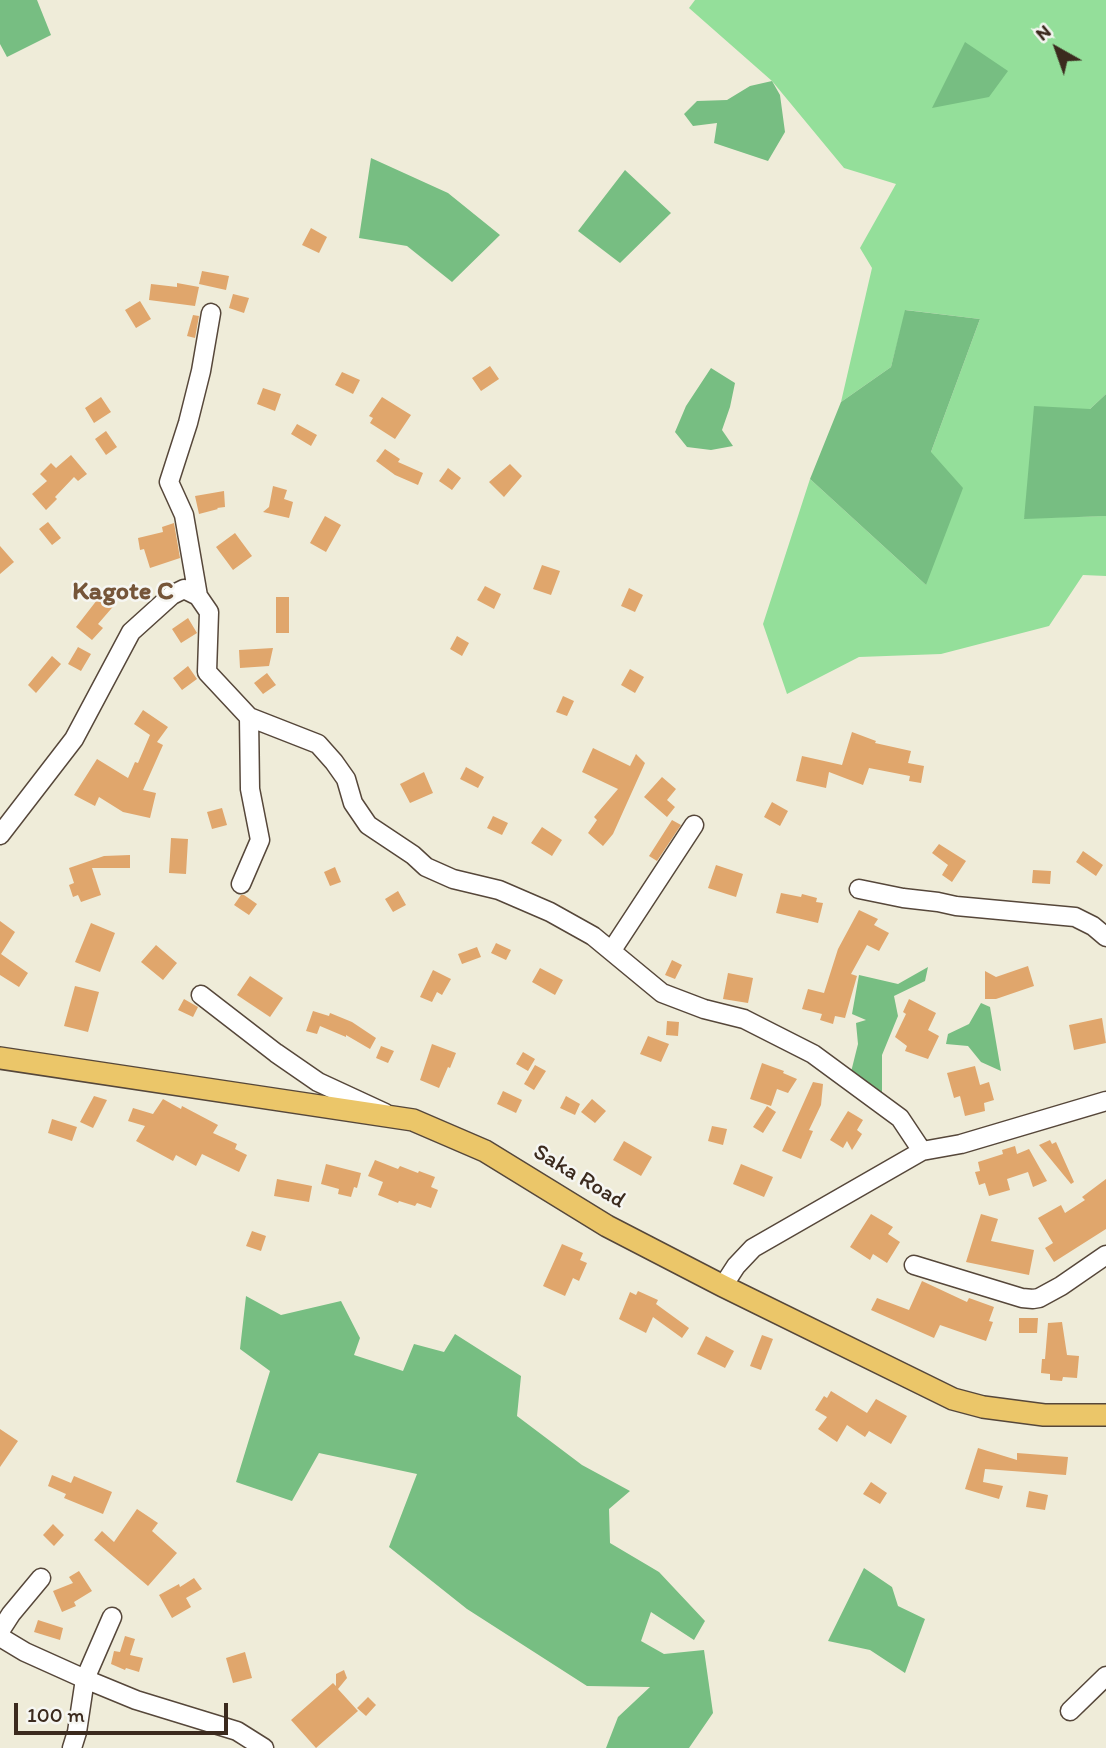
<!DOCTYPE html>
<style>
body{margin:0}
#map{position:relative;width:1106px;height:1748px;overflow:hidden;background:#efecd9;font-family:Itim,sans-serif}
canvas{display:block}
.north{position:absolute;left:1022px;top:14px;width:70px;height:70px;-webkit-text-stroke:5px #f6f6f2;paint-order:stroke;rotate:320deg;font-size:19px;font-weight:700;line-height:28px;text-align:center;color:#3b2a1e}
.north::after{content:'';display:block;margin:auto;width:24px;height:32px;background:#3b2a1e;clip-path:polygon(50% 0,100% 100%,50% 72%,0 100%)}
.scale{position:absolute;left:14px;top:1703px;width:214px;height:32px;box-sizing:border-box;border:4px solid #3b2a1e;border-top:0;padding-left:9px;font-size:21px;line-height:24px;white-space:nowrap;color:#3b2a1e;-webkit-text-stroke:5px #f6f6f2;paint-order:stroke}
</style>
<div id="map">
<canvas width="1106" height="1748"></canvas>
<div class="north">N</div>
<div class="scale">100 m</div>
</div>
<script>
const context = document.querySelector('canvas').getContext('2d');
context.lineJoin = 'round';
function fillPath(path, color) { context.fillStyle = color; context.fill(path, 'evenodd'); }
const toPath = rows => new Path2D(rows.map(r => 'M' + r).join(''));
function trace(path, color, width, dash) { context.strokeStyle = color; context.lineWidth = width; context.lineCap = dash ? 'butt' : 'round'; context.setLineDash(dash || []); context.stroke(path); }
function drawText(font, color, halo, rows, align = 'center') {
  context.font = font + ' Itim,sans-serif'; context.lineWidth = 5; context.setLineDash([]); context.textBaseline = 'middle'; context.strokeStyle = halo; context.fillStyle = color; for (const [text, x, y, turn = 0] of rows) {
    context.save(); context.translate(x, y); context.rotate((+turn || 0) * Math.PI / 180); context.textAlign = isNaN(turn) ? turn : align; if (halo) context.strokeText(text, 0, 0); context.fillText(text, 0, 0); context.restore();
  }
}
const green = toPath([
 [695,0,1106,0,1106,394,1090,409,1024,518,1106,516,1106,576,1083,575,1049,626,941,654,859,657,787,694,763,624,810,479,926,585,931,452,980,319,906,310,891,367,841,402,872,268,860,248,896,184,844,168,772,81,689,8]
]);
const forest = toPath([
 [0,0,37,0,51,35,7,57,0,44],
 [965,42,1008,71,989,97,932,108],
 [772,81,780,95,785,132,768,161,714,143,717,123,693,126,684,114,697,101,727,100,750,86],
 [371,158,448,193,500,235,452,282,407,246,359,238],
 [625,170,671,213,620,263,578,231],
 [905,310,980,319,931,452,963,488,926,585,810,479,841,402,891,367],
 [711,368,735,383,730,407,722,430,733,446,711,450,687,447,675,432,686,406],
 [1106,394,1106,516,1024,519,1034,406,1090,409],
 [928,967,925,981,894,996,898,1016,882,1055,882,1102,850,1076,858,1044,856,1023,866,1020,852,1014,859,975,898,984],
 [981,1003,990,1007,1001,1071,981,1062,968,1046,946,1044,948,1034,969,1024],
 [246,1296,281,1315,341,1301,360,1338,354,1355,403,1371,414,1344,444,1352,455,1334,521,1376,517,1416,582,1465,630,1491,609,1509,610,1543,659,1572,705,1621,694,1640,651,1612,641,1641,664,1654,704,1650,713,1713,689,1748,606,1748,618,1717,650,1687,587,1686,467,1609,389,1547,417,1474,319,1453,292,1501,236,1482,270,1371,240,1349],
 [864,1568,892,1587,898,1606,925,1619,905,1673,870,1650,828,1641]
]);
const building = toPath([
 [311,228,327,237,319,253,302,245],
 [202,271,229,276,226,290,199,284],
 [177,283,199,287,195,306,149,300,151,284,177,287],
 [233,294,249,298,244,313,229,308],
 [140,301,151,319,136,328,125,310],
 [193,315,199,316,195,338,187,336],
 [490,366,499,379,481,391,472,378],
 [342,372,360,380,353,394,335,385],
 [263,388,281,394,275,411,257,404],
 [101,397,111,412,94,423,85,408],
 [382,397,411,415,395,439,370,423,373,418,369,416],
 [297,424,317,435,311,446,291,434],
 [106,431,117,447,106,455,95,439],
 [385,449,400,459,398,462,423,473,418,485,395,475,376,461],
 [71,455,87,474,78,481,74,477,55,497,57,499,46,510,32,494,47,481,40,474,51,463,56,468],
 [510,464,522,476,504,497,489,482],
 [448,468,461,478,452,490,439,481],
 [273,486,287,490,284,499,293,502,289,518,263,512,269,507],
 [224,491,225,507,217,508,218,509,199,514,195,496],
 [325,516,341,525,326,552,310,543],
 [48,522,61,538,52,545,39,529],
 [174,523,180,558,150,568,144,549,140,550,138,538,163,532,162,527],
 [235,533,252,556,233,570,216,547],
 [0,546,14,562,0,574],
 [542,565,560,571,551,595,533,589],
 [485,586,501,594,494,609,477,600],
 [629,588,643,595,635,612,621,606],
 [104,591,117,602,98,624,103,628,92,640,76,627],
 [276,597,289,597,289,633,276,633],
 [188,618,197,633,181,643,172,629],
 [457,636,469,643,462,656,450,649],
 [78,647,91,654,81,671,68,664],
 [273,648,269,666,240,668,239,650],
 [52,656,61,664,36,693,28,685],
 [188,666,197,679,182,690,173,678],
 [630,669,644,677,635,693,621,685],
 [267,673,276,685,263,694,254,683],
 [563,696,574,701,567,716,556,712],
 [143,710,168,727,157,742,163,745,143,790,156,793,150,818,123,812,99,797,95,806,74,795,97,759,128,778,135,762,138,763,150,735,134,724],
 [852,732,876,741,875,743,911,751,908,763,924,766,921,783,909,781,910,776,869,768,863,785,829,772,826,788,796,781,802,756,842,765],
 [593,748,630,766,636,754,645,763,613,834,603,846,588,833,597,820,594,817,618,789,582,772],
 [466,767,484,777,478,788,460,779],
 [424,772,433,793,410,803,400,784],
 [662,777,676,789,667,800,675,807,667,817,644,797],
 [772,802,788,811,780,826,764,817],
 [222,808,227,825,212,829,207,812],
 [493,816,508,823,502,835,487,828],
 [672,820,681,825,657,861,649,856],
 [542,827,562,840,552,856,531,843],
 [171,838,188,839,186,874,169,873],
 [939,844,966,861,952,882,942,875,948,865,932,853],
 [1083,851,1103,865,1096,876,1076,862],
 [130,855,130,868,92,868,101,895,81,902,78,895,73,897,69,885,74,883,69,868,104,856],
 [716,865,743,874,736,897,708,888],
 [335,867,341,882,330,886,324,872],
 [1033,870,1051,871,1050,884,1032,883],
 [398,891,406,905,393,912,385,899],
 [781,893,801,897,802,894,817,898,816,902,823,903,818,923,776,913],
 [241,895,244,895,257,904,249,915,234,905],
 [859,910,878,919,874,925,889,933,879,951,867,945,851,974,857,976,845,1018,835,1016,833,1024,820,1020,822,1014,802,1009,808,989,824,993,838,949],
 [0,921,15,932,1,954,28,973,19,987,0,975],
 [91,923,115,933,100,972,75,962],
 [496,943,511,950,506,960,491,953],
 [156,945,177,963,163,980,141,962],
 [477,947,481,957,462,964,458,954],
 [672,960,682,965,675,979,665,975],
 [1028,966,1034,986,996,999,985,999,985,971,996,977],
 [540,968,563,980,555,995,532,982],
 [433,970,451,979,442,995,437,992,432,1002,420,997],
 [728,973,753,978,748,1003,723,999],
 [250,976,283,998,270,1017,237,995],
 [75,986,99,992,88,1032,64,1026],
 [184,999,198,1007,193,1017,178,1010],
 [909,999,936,1013,928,1030,939,1036,928,1059,905,1051,907,1046,895,1037,906,1014,903,1012],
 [313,1011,329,1016,330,1013,352,1022,376,1038,370,1049,346,1035,346,1037,320,1026,317,1034,306,1031],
 [1102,1018,1106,1043,1074,1050,1069,1025],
 [667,1021,679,1022,678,1036,666,1035],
 [648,1036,669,1044,661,1062,640,1054],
 [432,1044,456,1053,450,1068,448,1067,439,1088,420,1080],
 [381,1046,394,1051,388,1063,376,1058],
 [523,1052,535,1059,528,1071,516,1064],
 [762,1063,784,1071,783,1073,797,1079,788,1093,777,1089,771,1106,750,1099],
 [535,1065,546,1071,534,1090,524,1084],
 [975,1066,980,1085,989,1082,994,1100,984,1103,985,1111,965,1116,960,1096,954,1098,947,1073],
 [813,1082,823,1084,821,1105,809,1130,813,1131,801,1159,782,1151],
 [503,1091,522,1100,516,1113,497,1104],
 [94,1096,107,1100,93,1128,80,1122],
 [566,1096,580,1104,575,1115,560,1108],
 [163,1099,181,1109,182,1106,218,1125,213,1133,237,1144,235,1149,247,1155,239,1172,202,1154,196,1166,176,1155,173,1161,136,1141,145,1126,128,1121,133,1108,153,1114],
 [592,1099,606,1111,595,1123,581,1112],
 [767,1106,776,1112,763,1133,753,1127],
 [848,1111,863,1120,857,1130,862,1134,852,1150,847,1141,843,1148,830,1140],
 [52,1119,77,1127,72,1141,48,1133],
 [712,1126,727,1129,723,1145,708,1141],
 [1050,1140,1052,1144,1056,1142,1074,1182,1071,1184,1039,1145],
 [624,1141,652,1157,641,1176,613,1160],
 [1015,1146,1017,1154,1029,1149,1047,1181,1033,1187,1028,1172,1007,1179,1010,1190,989,1196,985,1183,979,1185,975,1172,980,1171,978,1162,1003,1154,1002,1150],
 [375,1160,398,1169,400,1166,418,1173,419,1171,435,1177,431,1187,438,1190,431,1208,417,1203,415,1206,399,1201,398,1203,378,1195,383,1182,368,1176],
 [326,1164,361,1173,357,1188,354,1187,351,1197,338,1194,339,1189,321,1184],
 [741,1164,773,1177,764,1197,733,1184],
 [277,1179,312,1186,309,1202,274,1196],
 [1106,1179,1106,1229,1054,1262,1045,1248,1053,1243,1038,1218,1061,1205,1065,1213,1085,1200,1082,1197],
 [871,1214,893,1227,888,1234,900,1242,887,1263,873,1254,870,1260,850,1247],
 [981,1214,998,1219,991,1241,1034,1250,1029,1275,966,1262],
 [252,1231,266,1236,261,1251,246,1246],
 [562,1244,583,1253,580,1260,587,1263,579,1281,573,1278,565,1296,543,1286],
 [922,1281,967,1302,969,1298,994,1307,989,1321,993,1322,986,1341,940,1325,934,1338,871,1310,877,1298,909,1310],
 [638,1291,658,1300,656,1304,689,1328,682,1338,653,1317,646,1333,619,1319,630,1292,636,1295],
 [1019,1318,1038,1318,1037,1333,1019,1333],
 [1062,1322,1067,1355,1079,1356,1077,1378,1063,1377,1062,1381,1050,1380,1050,1374,1041,1373,1042,1359,1045,1359,1048,1323],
 [762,1335,773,1339,761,1370,750,1366],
 [706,1336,734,1351,725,1368,697,1354],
 [831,1391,867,1413,876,1399,907,1416,891,1444,869,1431,865,1437,847,1425,837,1442,818,1429,827,1417,815,1410,824,1396,827,1398],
 [0,1429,18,1441,0,1467],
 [978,1448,1017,1460,1017,1453,1068,1457,1066,1475,985,1469,983,1482,1003,1486,999,1499,965,1489],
 [52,1475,71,1483,74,1476,112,1492,103,1514,64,1498,66,1494,48,1486],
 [871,1482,887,1493,880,1504,863,1494],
 [1029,1491,1048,1495,1045,1510,1026,1507],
 [137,1509,158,1523,152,1531,177,1553,148,1586,94,1540,102,1531,114,1542],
 [53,1524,64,1535,54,1546,43,1535],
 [79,1571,92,1591,74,1602,76,1606,62,1612,53,1591,73,1583,69,1577],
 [194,1578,202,1589,186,1598,191,1607,172,1618,159,1595,179,1584,180,1587],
 [38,1620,63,1628,60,1640,34,1632],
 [125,1636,135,1639,130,1655,143,1658,139,1672,126,1668,125,1670,111,1664,114,1651,120,1652],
 [245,1652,252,1678,233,1683,226,1658],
 [344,1670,347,1678,338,1689,358,1711,316,1748,291,1720,333,1683,336,1686,336,1674],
 [368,1697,376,1705,366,1716,357,1708]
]);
const minor = toPath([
 [198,596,184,515,169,482,188,423,201,371,211,313],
 [249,717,318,744,334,762,346,779,353,803,368,825,413,855,426,867,453,879,499,890,550,912,593,936,662,993,704,1009,744,1019,813,1054,900,1118,922,1151],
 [0,835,74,739,131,632,172,595,184,589,198,596,209,612,207,672,249,717,250,789,260,840,241,884],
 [859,889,903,898,938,902,956,906,1075,917,1093,926,1106,937],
 [612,950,694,825],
 [201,995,276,1053,318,1082,385,1113],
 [914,1265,1022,1298,1033,1299,1039,1298,1061,1286,1106,1255],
 [723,1286,736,1266,753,1248,922,1151,961,1144,1106,1101],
 [0,1631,11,1614,41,1578],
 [0,1637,25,1652,85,1679,136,1700,237,1731,264,1748],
 [1070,1711,1106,1676],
 [72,1748,77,1732,85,1679,112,1617]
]);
const major = toPath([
 [0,1058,413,1120,485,1151,607,1226,723,1286,953,1399,983,1407,1044,1415,1106,1415]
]);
const streetNames = [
 ["Saka Road",579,1177,31]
];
const quarterNames = [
 ["Kagote C",123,592]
];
fillPath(green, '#94df9a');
fillPath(forest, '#77be82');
fillPath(building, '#e0a66c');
trace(minor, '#56473a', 21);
trace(major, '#56473a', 24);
trace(minor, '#fff', 18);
trace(major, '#ebc669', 21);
drawText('23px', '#3b2a1e', '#f6f6f2', streetNames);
drawText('bold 26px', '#755539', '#f6f6f2', quarterNames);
</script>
